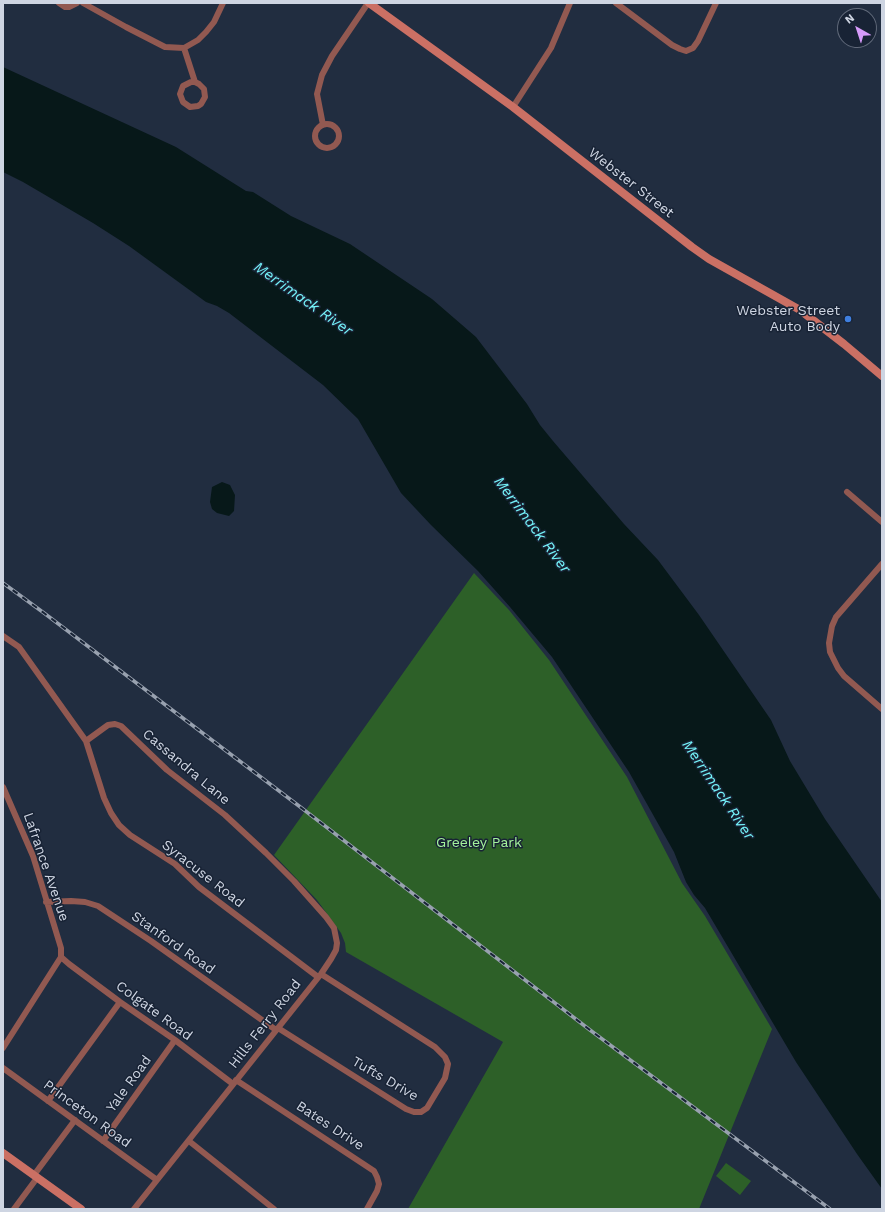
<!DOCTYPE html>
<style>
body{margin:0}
#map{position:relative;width:885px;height:1212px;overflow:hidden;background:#212d40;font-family:"Work Sans",sans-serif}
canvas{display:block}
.frame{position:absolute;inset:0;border:4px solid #ced5e2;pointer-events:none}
.north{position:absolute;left:837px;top:8px;width:40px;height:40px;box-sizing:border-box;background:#182335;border:1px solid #616a7a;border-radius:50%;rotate:321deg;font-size:11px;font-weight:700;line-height:16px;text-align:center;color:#ced5e2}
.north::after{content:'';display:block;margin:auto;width:14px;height:18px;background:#d69bfa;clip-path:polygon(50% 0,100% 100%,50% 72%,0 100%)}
</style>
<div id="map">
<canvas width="885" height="1212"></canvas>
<div class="frame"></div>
<div class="north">N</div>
</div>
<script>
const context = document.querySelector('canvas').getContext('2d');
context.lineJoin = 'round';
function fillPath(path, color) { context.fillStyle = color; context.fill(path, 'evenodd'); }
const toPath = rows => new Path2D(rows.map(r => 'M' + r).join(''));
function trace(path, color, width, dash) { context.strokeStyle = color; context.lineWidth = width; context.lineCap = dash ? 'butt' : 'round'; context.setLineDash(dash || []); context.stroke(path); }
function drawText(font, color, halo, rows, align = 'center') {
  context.font = font + ' "Work Sans",sans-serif'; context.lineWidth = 3; context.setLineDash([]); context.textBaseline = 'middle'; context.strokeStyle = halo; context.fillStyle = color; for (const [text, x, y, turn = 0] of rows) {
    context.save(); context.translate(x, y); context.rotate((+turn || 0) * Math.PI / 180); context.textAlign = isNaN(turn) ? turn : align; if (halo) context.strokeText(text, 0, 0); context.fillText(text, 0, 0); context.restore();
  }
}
const green = toPath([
 [474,573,509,610,549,660,627,777,682,883,705,916,772,1029,699,1209,408,1209,503,1042,346,952,345,943,341,933,317,900,274,855],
 [726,1163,751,1181,740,1195,716,1176]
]);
const water = toPath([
 [3,67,176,147,246,191,253,192,291,216,350,244,432,299,476,337,527,404,540,425,553,441,624,524,658,560,699,615,771,720,790,761,825,819,882,902,882,1189,857,1154,796,1062,705,908,694,895,686,882,674,852,629,772,552,657,510,607,478,571,431,525,401,493,358,419,323,385,229,313,217,306,206,302,129,246,93,223,23,182,3,172],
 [222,482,230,485,235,495,234,511,229,516,217,513,212,509,210,502,212,487]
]);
const street = toPath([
 [59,3,65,7,69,7,77,3],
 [83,3,126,27,165,47,184,48,198,40,206,32,214,22,223,3],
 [616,3,672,45,680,49,686,51,693,48,698,41,716,3],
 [184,48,195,82,191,82,183,86,180,94,183,102,190,107,198,106,201,104,205,97,204,89,199,84,195,82],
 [513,107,551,48,570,3],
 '315 136a12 12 0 1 1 24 0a12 12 0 1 1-24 0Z',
 [323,125,317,94,322,75,332,56,368,3],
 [847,492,882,522],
 [882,564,836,617,832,626,829,643,830,652,838,668,844,676,882,709],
 [3,636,19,647,86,741,104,798,111,813,119,825,130,835,175,864,199,887,318,977],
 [86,741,108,725,115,724,121,726,167,770,225,815,266,853,294,881,326,917,334,928,337,943,336,950,331,959,321,974,134,1209],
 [3,787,33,856,61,948,61,957],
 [46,902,71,901,85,902,98,906,151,941,276,1030],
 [61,957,69,964,120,1002,175,1040,233,1084],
 [278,1028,406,1109,414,1112,421,1112,427,1108,445,1078,448,1064,445,1057,435,1047,321,974],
 [3,1048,61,957],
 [3,1068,157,1180],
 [236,1080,374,1171,377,1177,379,1184,377,1191,367,1209],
 [48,1101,120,1002],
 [103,1141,175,1040],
 [189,1141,274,1209],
 [34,1175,75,1120],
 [14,1209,37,1178]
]);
const secondary = toPath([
 [369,3,513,107,692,247,709,259,800,310,844,344,882,376],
 [3,1153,81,1209]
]);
const rail = toPath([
 [3,583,44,613,299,806,590,1030,830,1209]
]);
const markers = [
 [848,319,4,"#3f7fe0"]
];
const streetNames = [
 ["Webster Street",631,183,38],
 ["Cassandra Lane",186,767,40],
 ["Lafrance Avenue",46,867,71],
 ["Syracuse Road",203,874,38],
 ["Stanford Road",173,943,35],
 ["Colgate Road",154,1011,36],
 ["Hills Ferry Road",265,1024,-52],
 ["Tufts Drive",385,1079,30],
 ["Yale Road",129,1084,-54],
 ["Princeton Road",87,1114,36],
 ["Bates Drive",330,1126,33]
];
const poiNames = [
 ["Webster Street",840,311],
 ["Auto Body",840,327]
];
const parkNames = [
 ["Greeley Park",479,843]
];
const waterNames = [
 ["Merrimack River",303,299,35],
 ["Merrimack River",532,525,53],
 ["Merrimack River",718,790,56]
];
fillPath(green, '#2d6028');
fillPath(water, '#071819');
trace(street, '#925951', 6);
trace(secondary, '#cb7064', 8);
trace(rail, '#98a1af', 3.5);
trace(rail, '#182335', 2, [6]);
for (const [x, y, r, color] of markers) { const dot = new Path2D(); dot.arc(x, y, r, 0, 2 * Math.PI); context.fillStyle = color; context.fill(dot); trace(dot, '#182335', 1.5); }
drawText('14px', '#ced5e2', '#182335', streetNames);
drawText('14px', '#ced5e2', '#182335', poiNames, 'right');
drawText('14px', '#a4f39b', '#182335', parkNames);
drawText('italic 15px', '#75f5fb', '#182335', waterNames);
</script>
